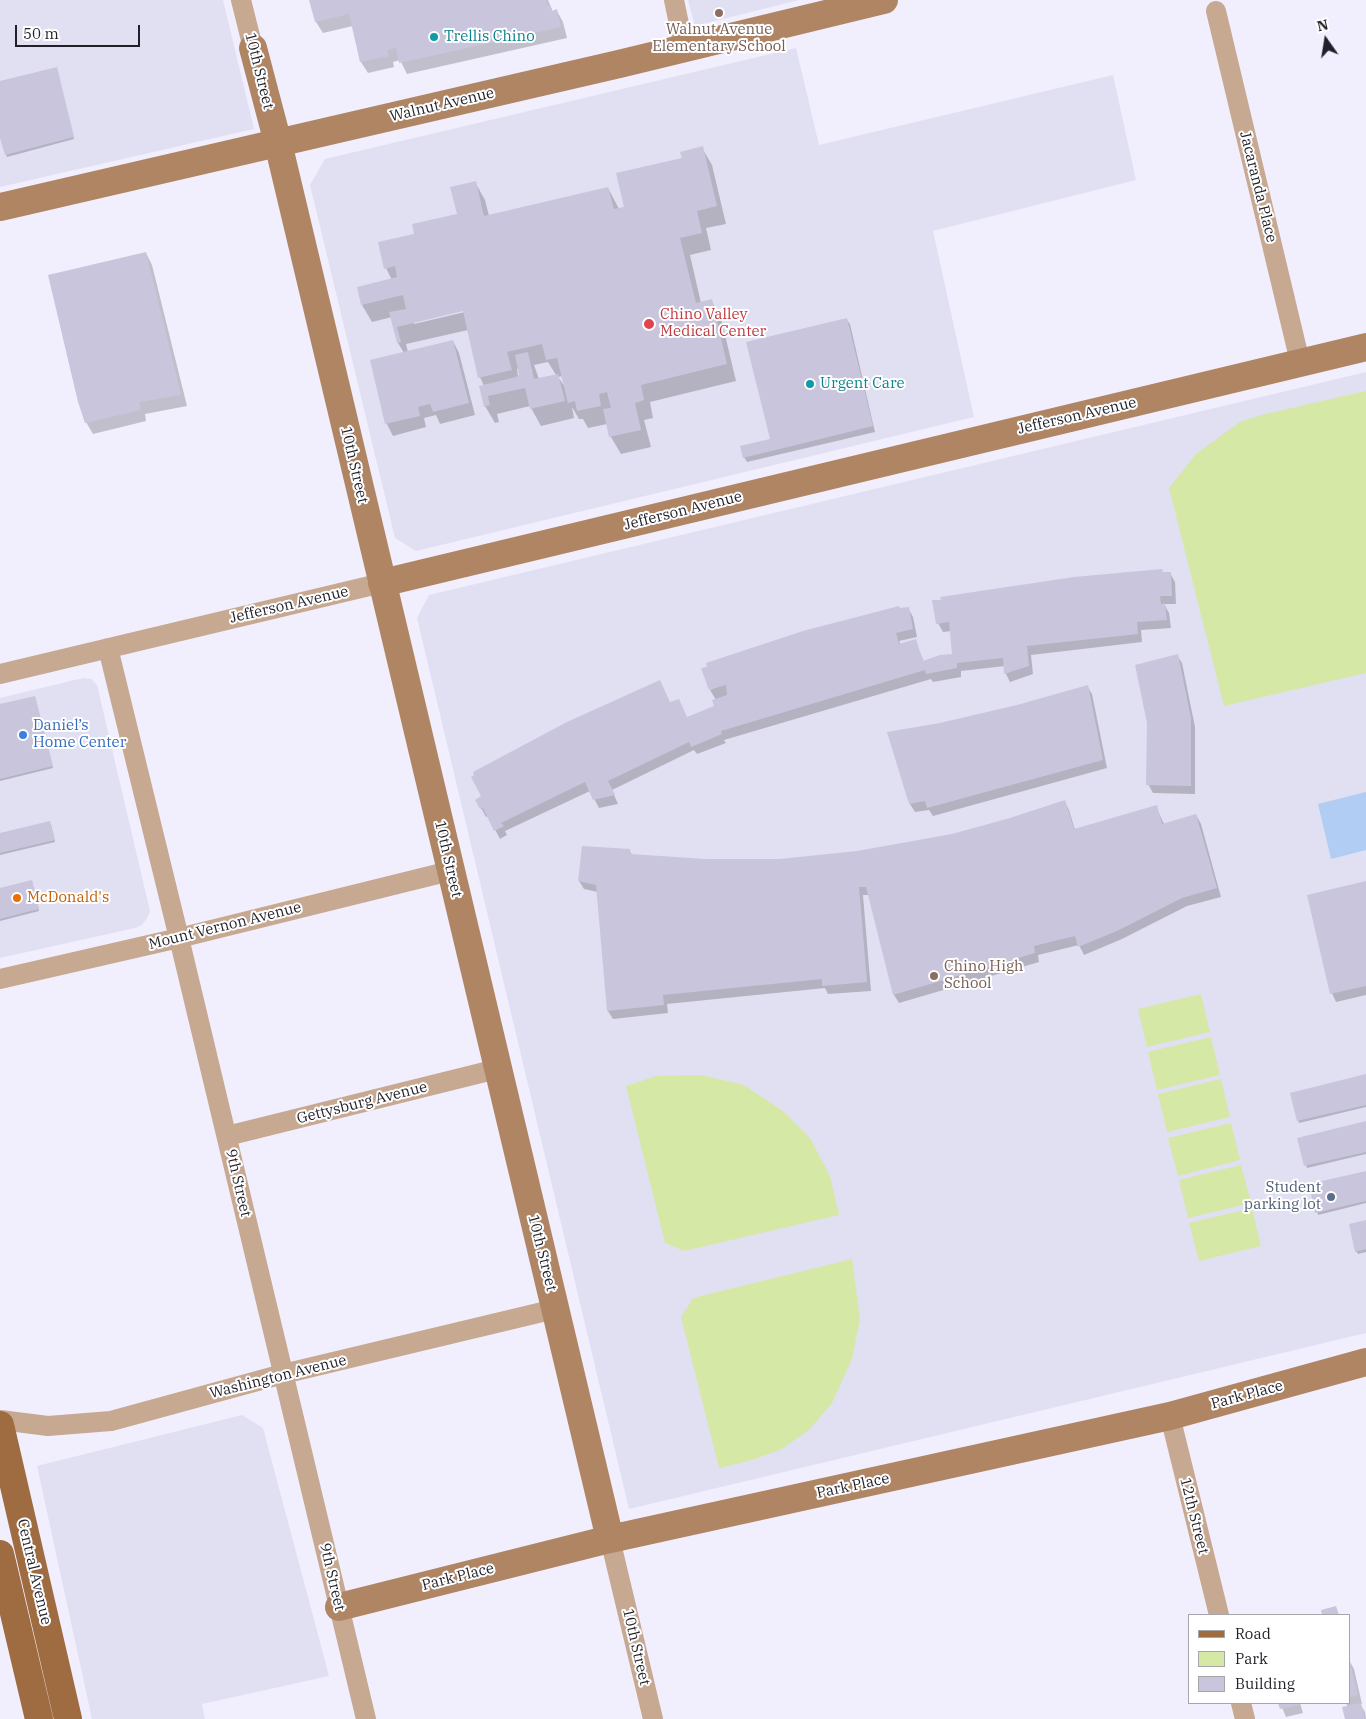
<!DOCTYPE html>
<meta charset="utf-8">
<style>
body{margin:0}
#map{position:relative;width:1366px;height:1719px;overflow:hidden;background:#f1effe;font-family:"IBM Plex Serif",serif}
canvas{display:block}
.legend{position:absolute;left:1188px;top:1614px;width:162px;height:90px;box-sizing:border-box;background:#fff;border:1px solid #a6a5a9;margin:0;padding:6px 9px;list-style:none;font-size:15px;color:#211f28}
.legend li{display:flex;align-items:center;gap:10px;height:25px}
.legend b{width:25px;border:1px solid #a6a5a9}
.north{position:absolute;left:1301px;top:15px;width:50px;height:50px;-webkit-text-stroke:4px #fff;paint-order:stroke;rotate:347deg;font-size:14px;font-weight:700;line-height:20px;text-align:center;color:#211f28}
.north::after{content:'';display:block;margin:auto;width:18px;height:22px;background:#211f28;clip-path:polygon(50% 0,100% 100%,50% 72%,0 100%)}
.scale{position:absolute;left:15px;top:25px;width:125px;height:22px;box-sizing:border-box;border:2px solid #211f28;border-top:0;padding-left:6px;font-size:15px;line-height:18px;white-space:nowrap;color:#211f28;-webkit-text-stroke:4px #fff;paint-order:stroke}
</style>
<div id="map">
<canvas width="1366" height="1719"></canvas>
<ul class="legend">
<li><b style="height:6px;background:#9f6b40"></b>Road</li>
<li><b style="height:14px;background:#d6e8a6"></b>Park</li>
<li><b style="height:14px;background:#c9c5dd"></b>Building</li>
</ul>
<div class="north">N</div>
<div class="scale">50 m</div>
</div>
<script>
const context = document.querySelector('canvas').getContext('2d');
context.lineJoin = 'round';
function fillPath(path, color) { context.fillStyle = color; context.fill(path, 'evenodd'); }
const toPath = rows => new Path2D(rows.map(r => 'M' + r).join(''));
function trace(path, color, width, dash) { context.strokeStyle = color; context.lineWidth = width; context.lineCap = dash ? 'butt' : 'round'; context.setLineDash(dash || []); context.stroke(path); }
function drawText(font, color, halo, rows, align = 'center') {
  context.font = font + ' "IBM Plex Serif",serif'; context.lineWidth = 4; context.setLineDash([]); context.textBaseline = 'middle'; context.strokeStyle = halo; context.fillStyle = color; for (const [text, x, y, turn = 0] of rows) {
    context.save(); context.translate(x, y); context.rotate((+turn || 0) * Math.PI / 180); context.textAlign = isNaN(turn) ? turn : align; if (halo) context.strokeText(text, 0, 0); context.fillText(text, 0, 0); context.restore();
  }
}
const built = toPath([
 [0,0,223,0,254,129,0,187],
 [688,0,799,0,695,26],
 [796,48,819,145,1113,75,1136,180,933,231,974,417,416,551,395,538,310,185,325,159],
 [1366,372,1366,1333,629,1509,417,618,429,595],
 [83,678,91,679,97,685,150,911,147,918,142,925,135,928,0,958,0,698],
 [242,1415,263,1428,329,1676,202,1704,205,1719,92,1719,37,1466]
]);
const green = toPath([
 [1366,391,1366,673,1224,706,1169,488,1196,454,1240,422,1261,415],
 [1201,994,1210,1032,1147,1047,1138,1009],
 [1211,1037,1220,1075,1157,1090,1148,1052],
 [701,1075,744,1085,783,1111,810,1138,830,1176,839,1215,684,1251,665,1243,626,1086,656,1076],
 [1221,1079,1230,1117,1167,1132,1158,1094],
 [1231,1123,1240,1160,1178,1176,1168,1138],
 [1241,1165,1251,1203,1188,1218,1179,1180],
 [1252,1208,1261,1246,1199,1261,1189,1223],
 [852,1259,860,1319,852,1359,832,1403,809,1430,780,1450,749,1461,719,1468,681,1317,693,1298]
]);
const water = toPath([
 [1366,792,1366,850,1331,859,1318,804]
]);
const shadow = toPath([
 [315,0,548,0,553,12,557,11,563,22,567,38,407,74,400,60,393,62,394,67,368,73,361,62,353,26,323,33,316,22,311,1],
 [57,69,74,139,7,157,0,133,0,82],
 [702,148,712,165,726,224,706,228,711,250,690,255,701,303,711,300,721,318,736,381,650,402,653,418,644,420,651,447,621,454,611,437,607,424,588,428,583,419,579,419,572,407,574,418,541,426,530,406,497,414,499,422,495,423,485,406,484,386,480,377,468,330,406,344,408,352,453,341,459,353,475,415,440,424,436,415,424,418,426,427,393,436,387,424,371,361,404,353,398,343,392,317,372,322,362,305,392,280,386,268,416,234,458,215,475,182,485,200,489,216,608,188,619,209,625,208,683,159],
 [469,309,469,311,414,324,414,321],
 [548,362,556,375,539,379,534,365],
 [519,368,521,375,518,377,517,369],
 [563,376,565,387,558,377],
 [146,253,152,265,187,406,145,414,146,421,93,434,86,422],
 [846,319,850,324,875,432,747,462,744,457,771,440],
 [1163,573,1170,573,1175,582,1176,604,1164,604,1169,613,1171,628,1141,630,1142,642,1031,655,1033,674,1010,682,1006,674,1005,666,961,671,961,677,933,682,931,679,724,740,726,743,697,754,694,750,612,790,618,804,599,808,590,791,505,831,507,835,500,839,488,816,486,817,477,800,670,703,687,718,716,707,716,700,710,690,900,610,908,608,913,617,917,637,899,641,901,645,915,641,924,662,953,655,951,631,943,632,938,623],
 [1177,655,1182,663,1195,727,1195,794,1153,793,1148,784],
 [1087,686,1092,694,1107,768,933,816,929,810,915,812,910,804,889,733,940,725,1017,706],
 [35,697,53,768,0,781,0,705],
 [1065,802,1069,810,1075,830,1156,807,1164,824,1196,815,1201,824,1221,897,1187,906,1122,939,1084,955,1079,945,1038,955,1039,962,899,1003,894,995,869,895,863,895,871,991,828,994,825,988,667,1004,668,1013,613,1019,608,1011,598,892,584,889,579,881,630,851,632,856,706,861,780,860,857,852,952,835,1010,820],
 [51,824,55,842,0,855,0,834],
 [32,881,39,911,0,921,0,889],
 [1366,882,1366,995,1336,1002,1332,993],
 [1366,1076,1366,1107,1299,1123,1291,1094],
 [1366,1123,1366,1154,1307,1168,1299,1139],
 [1366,1172,1366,1203,1318,1215,1310,1185],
 [1366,1221,1366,1252,1358,1254,1356,1251],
 [1350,1662,1354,1669,1362,1704,1360,1704,1365,1712,1366,1719,1346,1719,1348,1707,1346,1703,1350,1703],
 [1280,1703,1300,1703,1303,1713,1286,1717]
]);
const building = toPath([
 [309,0,546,0,547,5,550,4,552,11,557,9,561,27,399,63,396,48,387,50,389,56,360,62,349,14,315,22],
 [57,67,74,137,5,155,0,138,0,81],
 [703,146,717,206,697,211,702,233,680,238,696,303,712,299,727,364,641,385,644,400,635,403,641,430,609,437,603,409,611,408,607,392,599,394,601,406,577,411,575,401,568,403,557,358,546,360,542,344,507,352,512,370,478,378,463,311,397,327,401,342,397,343,389,312,406,309,403,295,361,305,357,287,397,277,395,266,384,269,378,242,414,234,412,224,457,214,450,187,476,181,484,216,608,187,614,209,624,207,616,173,682,158,680,152],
 [146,252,181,395,139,402,141,410,85,423,78,402,48,275],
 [847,318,873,426,743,458,740,446,770,439,746,342],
 [453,340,469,403,433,412,430,404,418,407,420,416,385,424,370,360],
 [528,352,534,379,558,374,565,401,530,409,525,388,488,396,490,405,484,407,479,386,516,377,519,375,515,355],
 [1162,569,1163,572,1171,572,1172,596,1160,596,1161,604,1165,603,1167,620,1137,622,1138,634,1027,646,1029,666,1004,674,1003,658,957,663,957,668,926,674,925,670,721,731,722,734,691,747,689,742,608,781,615,795,593,800,585,782,501,823,504,826,494,831,483,808,480,809,475,800,481,796,471,777,474,775,473,772,567,722,660,680,670,702,679,699,687,717,714,706,712,700,727,695,726,685,709,690,701,668,707,667,706,663,803,631,899,606,900,608,909,607,913,629,896,633,899,644,916,639,923,661,940,655,952,654,949,622,936,624,932,600,941,600,940,597,1074,577],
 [1178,654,1191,718,1191,786,1146,785,1147,723,1135,665],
 [1088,685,1103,760,927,808,925,801,909,804,887,732,940,723,1017,705],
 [35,696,53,766,0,779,0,704],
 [1065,800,1074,829,1157,805,1162,824,1196,814,1217,888,1182,898,1117,931,1078,947,1075,936,1034,946,1035,953,893,995,866,887,859,887,867,982,822,986,822,979,663,995,664,1005,607,1011,596,885,578,881,582,846,630,849,630,854,706,859,780,859,857,851,952,834,1010,818],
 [50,821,55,840,0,853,0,833],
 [32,880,39,909,0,919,0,888],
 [1366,881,1366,986,1330,994,1307,895],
 [1366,1074,1366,1105,1297,1121,1290,1093],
 [1366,1121,1366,1152,1304,1166,1297,1138],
 [1366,1171,1366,1201,1315,1213,1309,1184],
 [1366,1220,1366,1249,1355,1252,1349,1224],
 [1336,1606,1339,1615,1322,1615,1321,1610],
 [1350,1663,1358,1695,1350,1697],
 [1278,1703,1298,1703,1299,1705,1280,1709],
 [1361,1703,1365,1719,1345,1719,1342,1707]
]);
const street = toPath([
 [241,0,253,48],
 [674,0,684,48],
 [1216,11,1300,362],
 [108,648,179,938,366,1719],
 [0,674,382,583],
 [0,979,179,938,450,871],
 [227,1136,497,1069],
 [1170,1416,1219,1615],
 [0,1420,48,1426,111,1421,283,1374,555,1309],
 [610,1539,653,1719],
 [1241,1703,1245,1719]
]);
const secondary = toPath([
 [253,48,278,143,610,1539],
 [0,207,619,64,884,0],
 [382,583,1366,347],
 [339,1607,610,1539,1170,1416,1366,1362]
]);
const primary = toPath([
 [0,1425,68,1719],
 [0,1554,39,1719]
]);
const markers = [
 [719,13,5,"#8d6e63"],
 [434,37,5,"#0f9aa8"],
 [649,324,6,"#e0444e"],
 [810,384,5,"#0f9aa8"],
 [23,735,5,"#3f7fe0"],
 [17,898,5,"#e8710a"],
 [934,976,5,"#8d6e63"],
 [1331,1197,5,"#5c6f8a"]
];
const educationNames = [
 ["Walnut Avenue",719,30],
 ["Elementary School",719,47],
 ["Chino High",944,967,"left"],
 ["School",944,984,"left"]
];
const cultureNames = [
 ["Trellis Chino",444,37],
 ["Urgent Care",820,384]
];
const streetNames = [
 ["10th Street",259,71,76],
 ["Walnut Avenue",442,105,-13],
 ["Jacaranda Place",1258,187,76],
 ["Jefferson Avenue",1077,416,-13],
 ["10th Street",354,465,77],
 ["Jefferson Avenue",683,511,-14],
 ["Jefferson Avenue",289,605,-13],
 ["10th Street",448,859,77],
 ["Mount Vernon Avenue",225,926,-14],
 ["Gettysburg Avenue",362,1103,-14],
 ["9th Street",238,1183,77],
 ["10th Street",542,1253,76],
 ["Washington Avenue",278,1377,-14],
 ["Park Place",1247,1395,-15],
 ["Park Place",853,1486,-12],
 ["12th Street",1194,1516,76],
 ["Central Avenue",34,1572,77],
 ["9th Street",332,1577,77],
 ["Park Place",458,1577,-14],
 ["10th Street",636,1647,77]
];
const healthNames = [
 ["Chino Valley",660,315],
 ["Medical Center",660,332]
];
const shopNames = [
 ["Daniel’s",33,726],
 ["Home Center",33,743]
];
const foodNames = [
 ["McDonald's",27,898]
];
const serviceNames = [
 ["Student",1321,1188],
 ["parking lot",1321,1205]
];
fillPath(built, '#e1dff2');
fillPath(green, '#d6e8a6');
fillPath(water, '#b1cdf4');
fillPath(shadow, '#0003');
fillPath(building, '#c9c5dd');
trace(street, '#c7a992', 20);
trace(secondary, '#b08563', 28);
trace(primary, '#9f6b40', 28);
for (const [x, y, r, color] of markers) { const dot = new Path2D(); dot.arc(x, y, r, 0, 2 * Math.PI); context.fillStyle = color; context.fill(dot); trace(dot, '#fff', 2); }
drawText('15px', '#785e54', '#fff', educationNames);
drawText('15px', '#0d838f', '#fff', cultureNames, 'left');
drawText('15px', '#211f28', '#fff', streetNames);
drawText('15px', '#be3a42', '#fff', healthNames, 'left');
drawText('15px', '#366cbe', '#fff', shopNames, 'left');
drawText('15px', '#c56008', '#fff', foodNames, 'left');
drawText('15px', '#4e5e75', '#fff', serviceNames, 'right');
</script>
